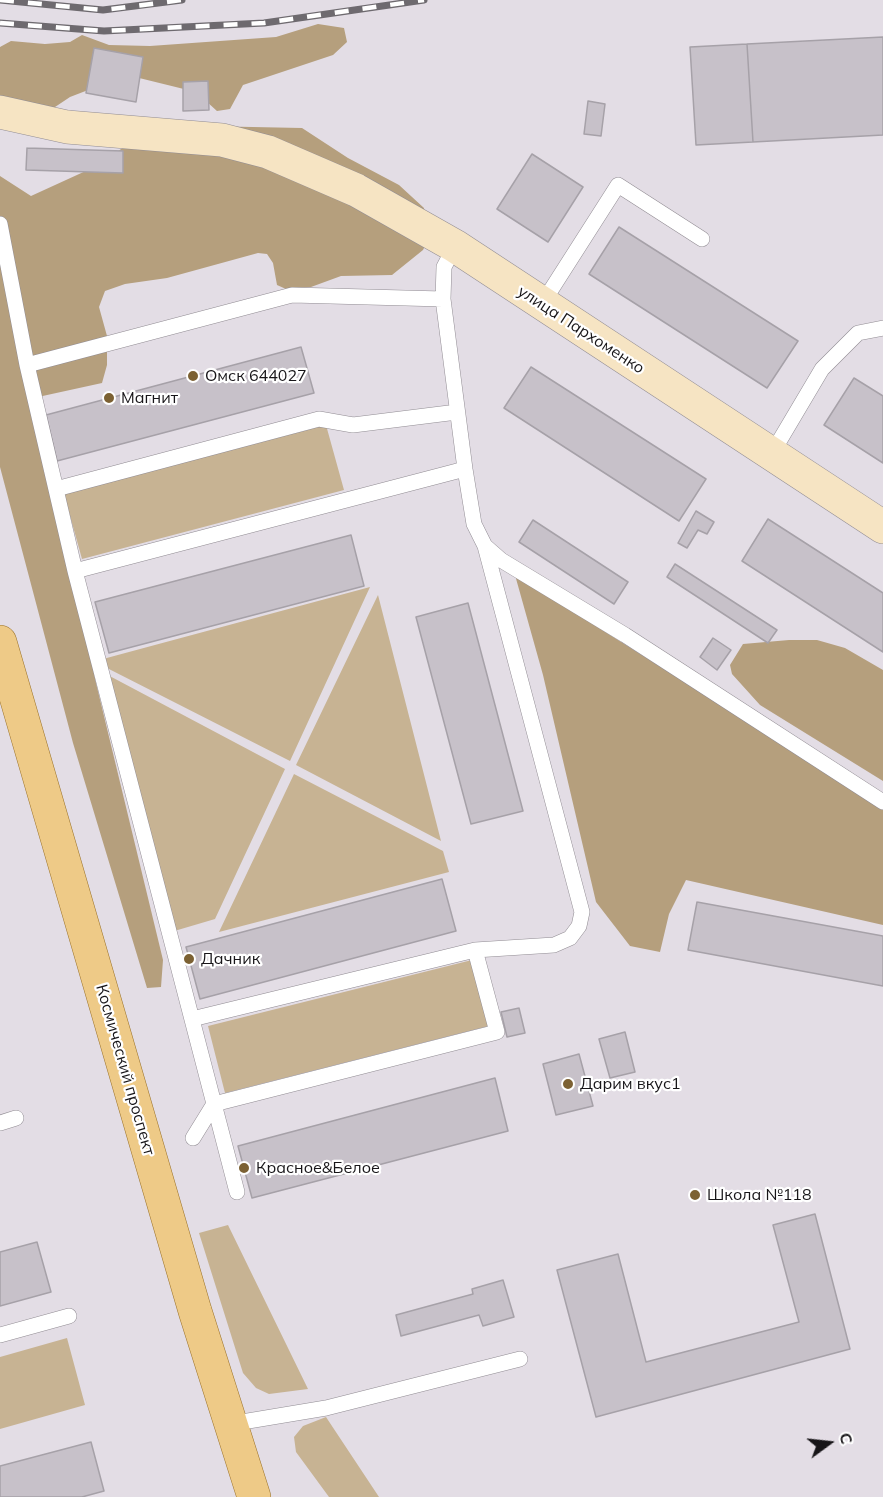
<!DOCTYPE html>
<meta charset="utf-8">
<style>
body{margin:0}
#map{position:relative;width:883px;height:1497px;overflow:hidden;background:#e3dde5;font-family:Mulish,sans-serif}
canvas{display:block}
.north{position:absolute;left:799px;top:1413px;width:60px;height:60px;-webkit-text-stroke:4px #fff;paint-order:stroke;rotate:75deg;font-size:16px;font-weight:700;line-height:24px;text-align:center;color:#171518}
.north::after{content:'';display:block;margin:auto;width:21px;height:27px;background:#171518;clip-path:polygon(50% 0,100% 100%,50% 72%,0 100%)}
</style>
<div id="map">
<canvas width="883" height="1497"></canvas>
<div class="north">С</div>
</div>
<script>
const context = document.querySelector('canvas').getContext('2d');
context.lineJoin = 'round';
function fillPath(path, color) { context.fillStyle = color; context.fill(path, 'evenodd'); }
const toPath = rows => new Path2D(rows.map(r => 'M' + r).join(''));
function trace(path, color, width, dash) { context.strokeStyle = color; context.lineWidth = width; context.lineCap = dash ? 'butt' : 'round'; context.setLineDash(dash || []); context.stroke(path); }
function drawText(font, color, halo, rows, align = 'center') {
  context.font = font + ' Mulish,sans-serif'; context.lineWidth = 4.5; context.setLineDash([]); context.textBaseline = 'middle'; context.strokeStyle = halo; context.fillStyle = color; for (const [text, x, y, turn = 0] of rows) {
    context.save(); context.translate(x, y); context.rotate((+turn || 0) * Math.PI / 180); context.textAlign = isNaN(turn) ? turn : align; if (halo) context.strokeText(text, 0, 0); context.fillText(text, 0, 0); context.restore();
  }
}
const green = toPath([
 [326,425,344,490,82,559,64,494],
 [370,587,290,761,105,667,103,659],
 [378,595,441,841,296,765],
 [104,673,285,769,215,919,171,932],
 [294,774,443,851,449,872,219,932],
 [472,960,489,1026,225,1093,208,1026],
 [228,1225,308,1389,269,1394,256,1388,243,1373,199,1233],
 [67,1338,85,1405,0,1429,0,1357],
 [326,1417,379,1497,329,1497,296,1452,294,1437,303,1426]
]);
const forest = toPath([
 [318,24,344,28,347,42,333,55,243,85,230,109,217,111,196,92,127,75,70,97,52,109,0,103,0,47,11,41,45,44,70,42,82,35,109,45,150,46,276,37],
 [203,126,302,128,348,158,399,185,424,208,427,242,423,250,392,275,341,276,311,287,286,289,277,285,273,263,267,254,258,253,167,278,125,284,105,291,99,307,107,336,107,365,102,383,38,397,96,683,163,960,161,987,147,988,73,743,0,467,0,176,31,196,101,164,129,143],
 [515,575,883,807,883,925,686,880,669,914,660,952,630,946,596,902,543,675],
 [789,640,817,640,845,648,883,670,883,781,760,705,732,674,730,665,743,644]
]);
const building = toPath([
 [883,37,883,135,753,142,747,44,883,37],
 [747,44,753,142,696,145,690,47,747,44],
 [94,48,143,57,136,102,86,93,94,48],
 [208,81,209,110,183,111,183,82,208,81],
 [588,101,605,104,601,136,584,134,588,101],
 [27,148,123,151,123,173,26,170,27,148],
 [532,154,583,187,548,242,497,209,532,154],
 [619,227,798,341,767,388,589,274,619,227],
 [301,347,314,393,57,461,46,415,301,347],
 [531,367,706,479,679,521,504,408,531,367],
 [854,378,883,396,883,463,824,425,854,378],
 [696,511,714,522,707,534,698,530,687,548,678,543,696,511],
 [768,519,883,593,883,652,742,561,768,519],
 [533,520,628,582,614,604,519,542,533,520],
 [351,535,364,586,109,653,95,602,351,535],
 [675,564,777,630,768,643,667,577,675,564],
 [468,603,523,811,471,824,416,617,468,603],
 [713,638,731,650,717,670,700,657,713,638],
 [442,879,456,931,200,999,186,947,442,879],
 [697,902,883,936,883,986,688,950,697,902],
 [519,1008,525,1033,507,1037,501,1012,519,1008],
 [625,1032,635,1072,610,1078,599,1039,625,1032],
 [579,1054,593,1106,556,1115,543,1064,579,1054],
 [495,1078,508,1131,252,1198,238,1146,495,1078],
 [815,1214,850,1349,596,1417,557,1270,618,1254,646,1362,799,1322,773,1225,815,1214],
 [37,1242,51,1292,0,1306,0,1252,37,1242],
 [503,1280,514,1317,483,1326,479,1315,401,1336,396,1315,473,1294,472,1289,503,1280],
 [91,1442,104,1491,82,1497,0,1497,0,1466,91,1442]
]);
const lane = toPath([
 [0,224,27,365,75,571,237,1192],
 [455,246,444,267,443,299,465,469,474,524,485,546,501,560,625,635,883,802],
 [542,304,618,185,702,239],
 [27,365,292,295,443,299],
 [771,455,822,369,858,333,883,328],
 [56,489,319,419,353,425,457,412],
 [75,571,465,469],
 [192,1019,475,950,554,945,570,938,579,926,582,912,485,546],
 [0,1123,16,1118],
 [193,1138,214,1104,497,1032,475,950],
 [0,1335,69,1316],
 [230,1424,326,1408,520,1359]
]);
const secondary = toPath([
 [0,112,67,127,222,140,268,152,356,190,455,246,883,527]
]);
const primary = toPath([
 [0,642,195,1311,254,1497]
]);
const rail = toPath([
 [0,0,103,10,182,0],
 [0,23,104,31,264,23,424,0]
]);
const markers = [
 [193,376,6,"#7c6133"],
 [109,398,6,"#7c6133"],
 [189,959,6,"#7c6133"],
 [568,1084,6,"#7c6133"],
 [244,1168,6,"#7c6133"],
 [695,1195,6,"#7c6133"]
];
const streetNames = [
 ["улица Пархоменко",581,330,33],
 ["Космический проспект",125,1070,74]
];
const poiNames = [
 ["Омск 644027",205,376],
 ["Магнит",121,398],
 ["Дачник",201,959],
 ["Дарим вкус1",580,1084],
 ["Красное&Белое",256,1168],
 ["Школа №118",707,1195]
];
fillPath(green, '#c7b393');
fillPath(forest, '#b59f7d');
fillPath(building, '#c7c1c9');
trace(building, '#a6a1a8', 1.5);
trace(lane, '#918c93', 16);
trace(secondary, '#918c93', 34);
trace(primary, '#9b732c', 34);
trace(lane, '#fff', 15);
trace(secondary, '#f6e4c3', 33);
trace(primary, '#eeca87', 33);
trace(rail, '#6e6a6f', 7);
trace(rail, '#fff', 4.5, [14]);
for (const [x, y, r, color] of markers) { const dot = new Path2D(); dot.arc(x, y, r, 0, 2 * Math.PI); context.fillStyle = color; context.fill(dot); trace(dot, '#fff', 2); }
drawText('16px', '#171518', '#fff', streetNames);
drawText('16px', '#171518', '#fff', poiNames, 'left');
</script>
